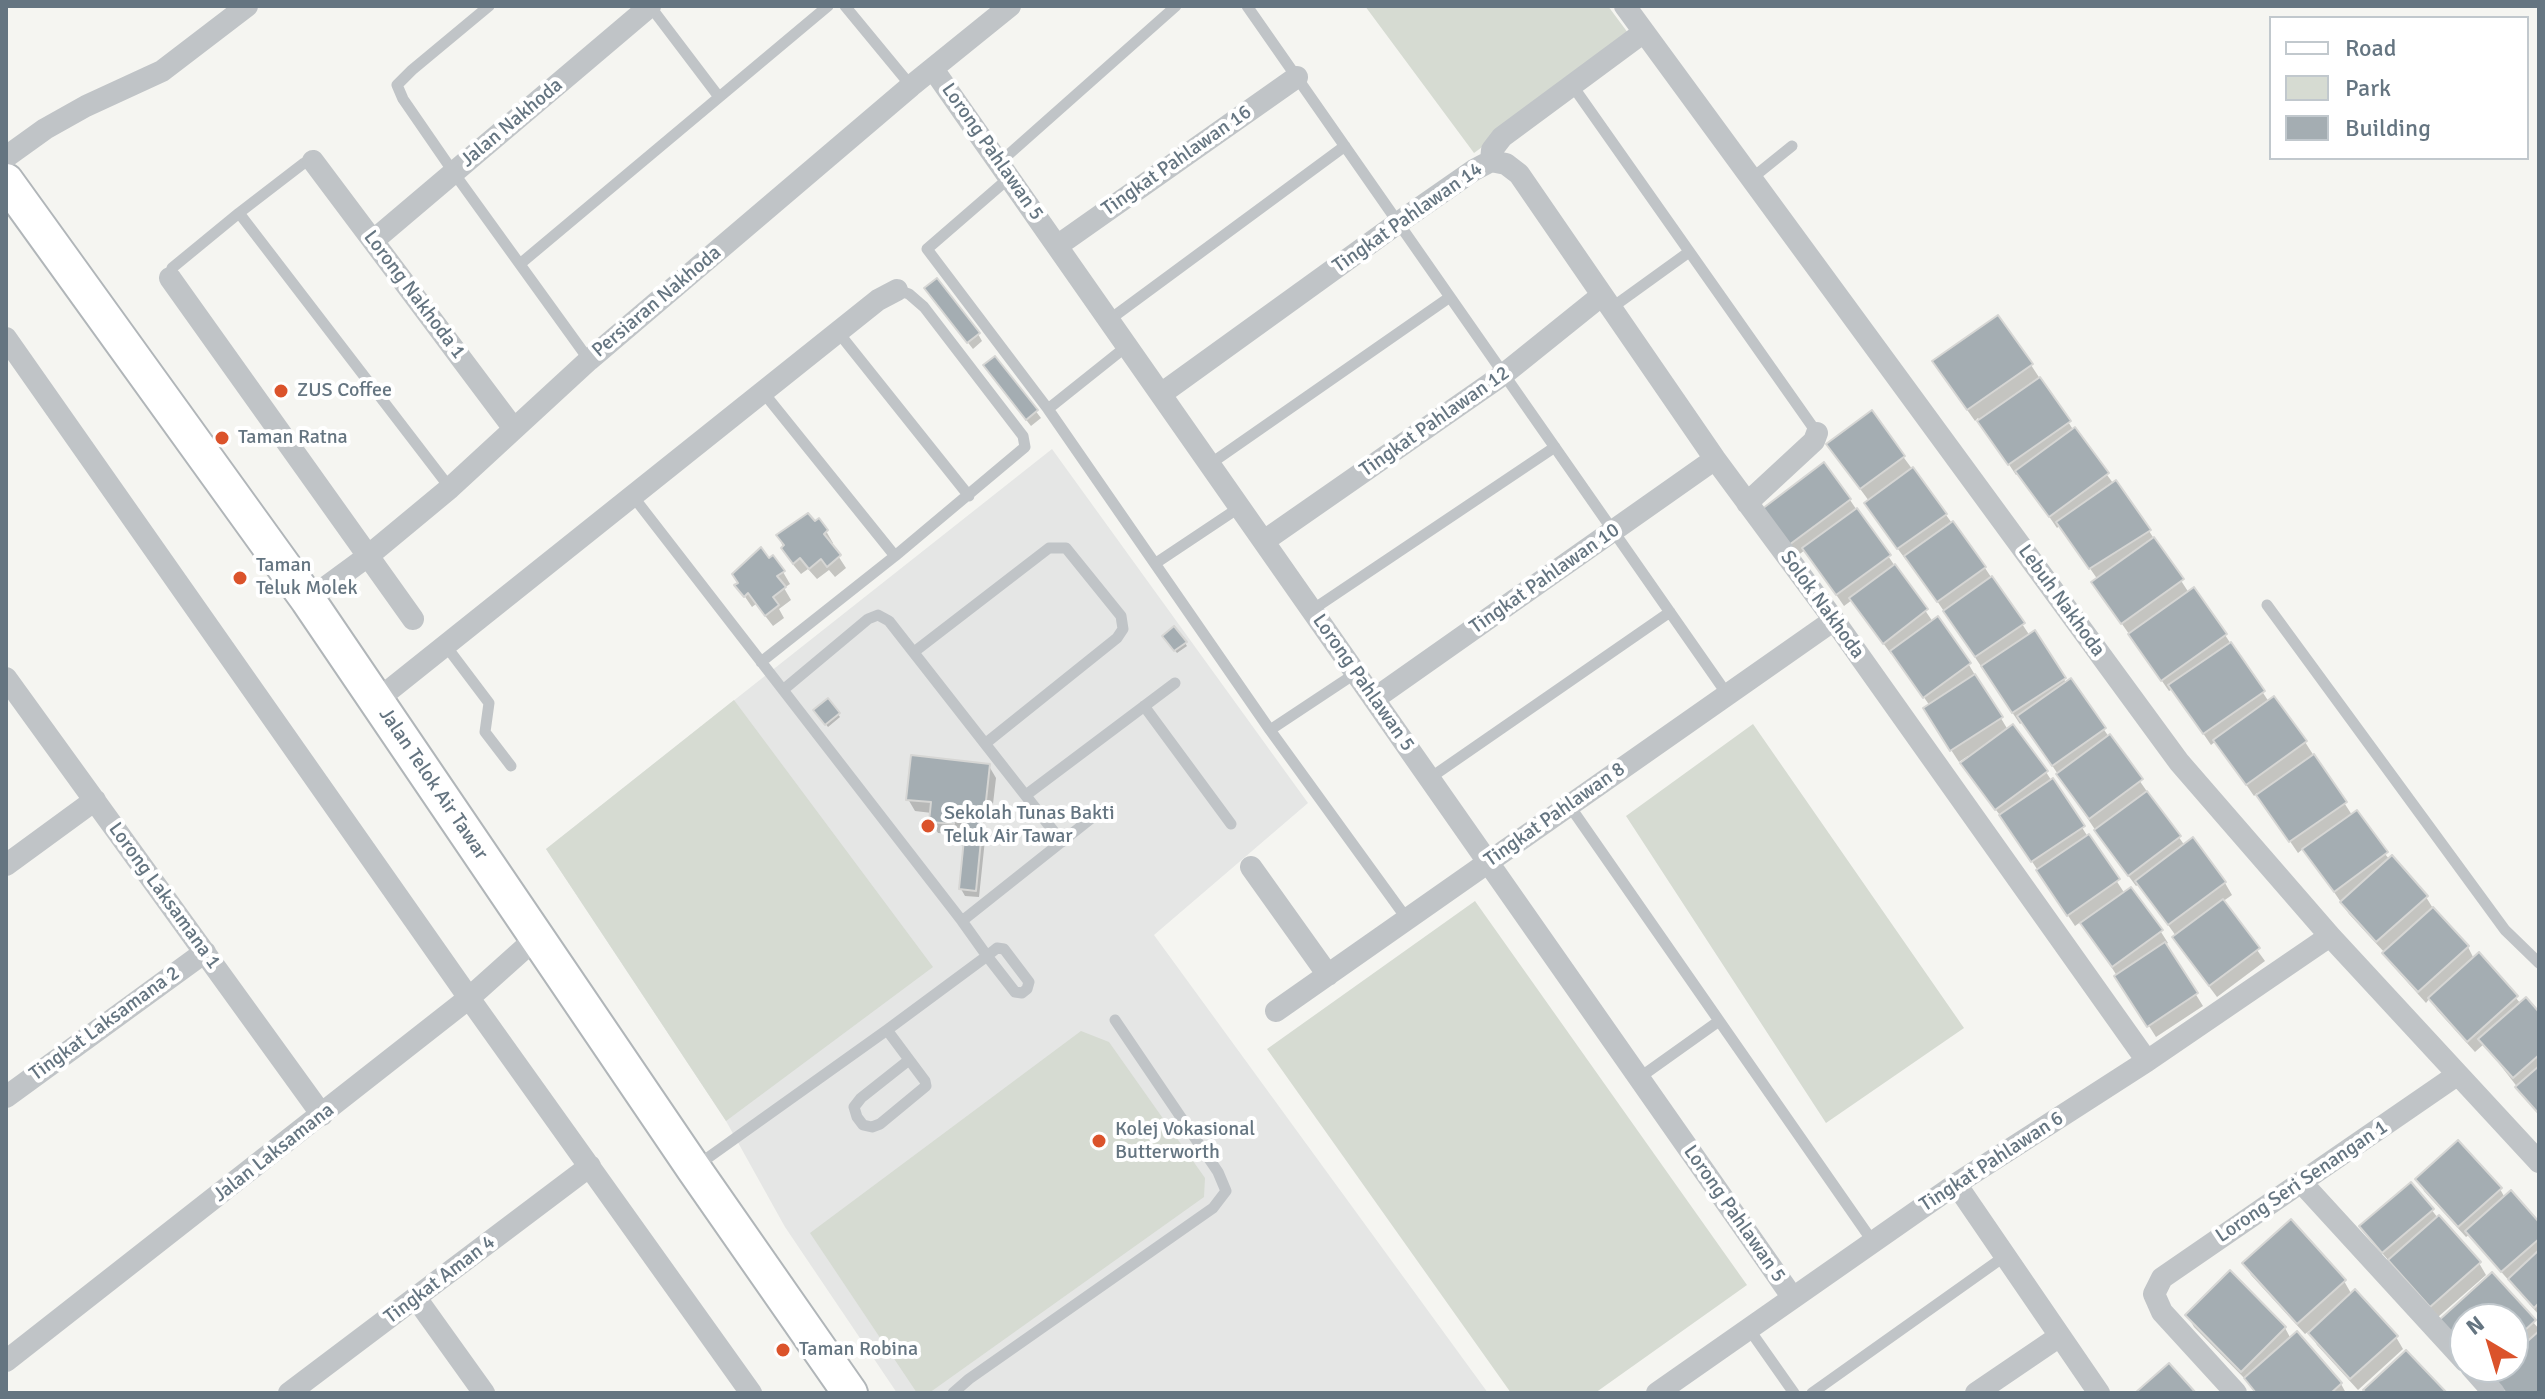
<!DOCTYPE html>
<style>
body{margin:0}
#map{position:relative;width:2545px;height:1399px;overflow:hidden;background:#f5f5f1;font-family:Signika,sans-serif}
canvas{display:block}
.frame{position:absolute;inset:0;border:8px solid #657581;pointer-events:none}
.legend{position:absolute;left:2269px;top:16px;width:260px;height:144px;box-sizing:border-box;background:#fff;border:2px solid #c1c8cd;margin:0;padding:10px 14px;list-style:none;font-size:24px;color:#657581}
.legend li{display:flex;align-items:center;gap:16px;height:40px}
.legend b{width:40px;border:2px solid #c1c8cd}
.north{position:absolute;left:2449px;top:1303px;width:80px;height:80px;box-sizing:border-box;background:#fff;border:2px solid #c1c8cd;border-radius:50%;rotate:322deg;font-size:22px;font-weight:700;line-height:32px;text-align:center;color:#657581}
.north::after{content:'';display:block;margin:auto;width:28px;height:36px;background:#db532b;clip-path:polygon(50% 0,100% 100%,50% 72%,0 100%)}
</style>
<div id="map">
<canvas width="2545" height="1399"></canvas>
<div class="frame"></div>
<ul class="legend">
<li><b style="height:10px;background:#fff"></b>Road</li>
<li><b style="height:22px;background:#d6dbd2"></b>Park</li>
<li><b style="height:22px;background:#a4adb2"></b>Building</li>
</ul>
<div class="north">N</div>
</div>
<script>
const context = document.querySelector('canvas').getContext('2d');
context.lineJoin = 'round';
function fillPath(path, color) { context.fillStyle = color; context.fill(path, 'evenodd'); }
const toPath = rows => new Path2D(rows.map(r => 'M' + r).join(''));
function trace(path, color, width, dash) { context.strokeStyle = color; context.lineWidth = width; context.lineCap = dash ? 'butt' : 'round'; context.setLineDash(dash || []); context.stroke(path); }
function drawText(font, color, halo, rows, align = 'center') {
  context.font = font + ' Signika,sans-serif'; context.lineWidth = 8; context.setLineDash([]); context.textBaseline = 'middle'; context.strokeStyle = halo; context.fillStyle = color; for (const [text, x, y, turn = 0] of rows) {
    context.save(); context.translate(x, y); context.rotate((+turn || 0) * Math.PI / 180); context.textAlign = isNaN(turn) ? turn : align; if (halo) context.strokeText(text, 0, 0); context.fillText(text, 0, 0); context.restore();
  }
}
const built = toPath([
 [1052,449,1308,803,1154,935,1488,1393,897,1393,785,1227,726,1121,546,849]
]);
const green = toPath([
 [1365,6,1608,6,1631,37,1474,153],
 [734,700,933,967,726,1121,546,849],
 [1753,724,1964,1028,1826,1123,1626,816],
 [1475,901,1747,1285,1595,1393,1511,1393,1267,1049],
 [1081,1031,1109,1042,1205,1178,1204,1197,929,1393,917,1393,810,1233]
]);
const shadow = toPath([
 [931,296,978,334,982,341,973,349],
 [995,358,1041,418,1031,426,989,373],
 [2031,365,2074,431,2149,531,2189,593,2225,635,2269,702,2274,699,2305,742,2352,815,2390,860,2426,897,2434,910,2468,947,2474,959,2479,955,2521,1004,2539,1015,2539,1115,2484,1044,2475,1052,2437,1010,2430,998,2426,1003,2392,965,2384,952,2349,914,2304,848,2298,853,2257,793,2254,796,2216,741,2211,745,2173,689,2169,691,2101,594,2098,580,2060,525,2057,528,2019,473,2016,475,1978,418,1975,421,1941,373],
 [1871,413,1985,568,2030,636,2034,633,2067,684,2070,681,2185,846,2225,883,2232,895,2222,902,2265,961,2217,997,2181,949,2176,936,2139,884,2136,886,2104,843,2023,722,2020,724,1908,558,1906,560,1873,515,1869,501,1836,456],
 [1850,500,1933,622,1937,619,1969,665,2008,730,2046,772,2125,894,2161,932,2168,943,2165,945,2203,1006,2156,1037,2082,921,2075,926,2009,827,1970,776,1968,756,1959,762,1932,721,1930,706,1893,653,1891,654,1852,600,1844,606,1805,550,1797,556,1772,521],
 [826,531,833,543,831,545,846,568,835,577,829,570,817,579,808,569,801,574,790,561,778,536],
 [783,572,790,584,784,588,791,600,779,609,784,618,773,626,756,604,752,607,737,585],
 [1166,640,1185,643,1187,646,1177,653],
 [828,701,840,717,828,727,817,713],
 [989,766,996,778,991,821,980,820,986,830,979,897,965,896,961,889,968,819,962,818,960,835,938,833,931,821,932,813,915,811,908,799],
 [2418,1179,2500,1189,2505,1198,2539,1225,2539,1315,2469,1235,2466,1237,2424,1191],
 [2411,1184,2438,1218,2479,1263,2486,1275,2438,1317,2369,1238,2362,1226],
 [2245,1263,2344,1281,2352,1295,2396,1337,2403,1349,2358,1390,2317,1345,2309,1331,2305,1334,2251,1275],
 [2492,1275,2539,1329,2539,1393,2504,1393,2476,1367,2513,1367,2513,1319,2465,1319,2446,1335],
 [2187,1315,2285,1328,2291,1339,2341,1384,2346,1393,2255,1393,2247,1381,2194,1327]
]);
const building = toPath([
 [937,278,980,333,967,343,924,288,937,278],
 [1998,315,2033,364,1967,410,1932,361,1998,315],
 [995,356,1038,410,1026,420,983,365,995,356],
 [2040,377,2071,421,2008,465,1977,421,2040,377],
 [1872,410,1905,456,1860,489,1826,444,1872,410],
 [2075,427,2109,473,2049,517,2015,471,2075,427],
 [1824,462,1851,499,1789,545,1762,509,1824,462],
 [1913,467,1947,514,1897,549,1864,503,1913,467],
 [2116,480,2151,530,2089,569,2056,522,2116,480],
 [1857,508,1891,555,1836,595,1802,548,1857,508],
 [808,513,815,521,819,518,828,530,824,534,841,555,827,567,821,559,809,569,800,558,793,564,781,548,784,545,776,535,808,513],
 [1953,521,1986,567,1937,602,1904,556,1953,521],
 [2154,537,2184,579,2121,624,2091,582,2154,537],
 [761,547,769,558,773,555,785,571,777,576,786,587,773,597,779,605,765,616,748,593,744,597,734,585,738,583,732,574,761,547],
 [1895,564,1928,609,1883,644,1849,598,1895,564],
 [1992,576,2025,623,1975,657,1943,611,1992,576],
 [2194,587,2227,634,2161,681,2128,634,2194,587],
 [1938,616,1971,663,1923,698,1890,651,1938,616],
 [1174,626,1187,642,1174,651,1162,636,1174,626],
 [2035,630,2066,678,2012,713,1981,666,2035,630],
 [2231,642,2265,691,2203,734,2168,685,2231,642],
 [1975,674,2003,717,1950,751,1923,708,1975,674],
 [2071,678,2106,728,2052,766,2017,716,2071,678],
 [2274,696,2307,741,2246,785,2213,740,2274,696],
 [828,698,840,713,825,725,813,710,828,698],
 [2013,724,2048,771,1995,810,1960,763,2013,724],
 [2110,734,2143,779,2089,819,2056,774,2110,734],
 [2314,754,2347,802,2289,842,2256,795,2314,754],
 [911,755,990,764,985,810,956,807,954,824,929,822,931,802,906,800,911,755],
 [2053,778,2085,826,2031,862,1999,815,2053,778],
 [2147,791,2181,836,2128,876,2094,830,2147,791],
 [2357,810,2388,852,2334,892,2302,849,2357,810],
 [966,819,983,820,976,891,959,889,966,819],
 [2089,834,2120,879,2067,916,2036,870,2089,834],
 [2193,837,2226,882,2168,925,2135,881,2193,837],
 [2392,855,2428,896,2376,942,2340,902,2392,855],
 [2131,887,2163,930,2112,967,2080,923,2131,887],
 [2223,899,2260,948,2209,986,2172,937,2223,899],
 [2433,907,2469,946,2418,992,2382,953,2433,907],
 [2165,942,2198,993,2147,1027,2114,976,2165,942],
 [2479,952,2518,996,2467,1042,2428,998,2479,952],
 [2526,997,2539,1012,2539,1055,2513,1078,2478,1039,2526,997],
 [2539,1066,2539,1114,2515,1087,2539,1066],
 [2458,1140,2502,1188,2458,1227,2415,1179,2458,1140],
 [2411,1182,2434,1209,2382,1253,2359,1226,2411,1182],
 [2511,1190,2539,1222,2539,1239,2501,1272,2465,1231,2511,1190],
 [2439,1215,2481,1262,2430,1307,2388,1260,2439,1215],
 [2291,1219,2346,1280,2297,1324,2242,1263,2291,1219],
 [2539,1250,2539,1303,2534,1308,2508,1279,2539,1250],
 [2230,1270,2286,1327,2241,1372,2185,1315,2230,1270],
 [2492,1272,2536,1320,2513,1341,2513,1319,2465,1319,2465,1353,2437,1322,2492,1272],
 [2355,1289,2398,1336,2350,1379,2308,1333,2355,1289],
 [2297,1331,2342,1383,2331,1393,2256,1393,2244,1378,2297,1331],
 [2539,1331,2539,1393,2506,1393,2490,1375,2499,1367,2513,1367,2513,1354,2539,1331],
 [2406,1350,2447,1393,2366,1393,2363,1390,2406,1350],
 [2169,1363,2196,1393,2135,1393,2169,1363]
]);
const lane = toPath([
 [489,6,412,70,397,85,403,99,454,173,589,360],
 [650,6,719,97],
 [845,6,911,86],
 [1247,6,1727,694],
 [1572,85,1817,433],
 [999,163,1176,6],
 [1009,178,927,249,1048,409,1270,730,1407,919],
 [1751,179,1792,146],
 [239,213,450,488],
 [520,264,828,6],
 [170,278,172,268,239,213,304,163,313,161],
 [1610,309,1689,252],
 [1109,320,1345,146],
 [838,332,969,496],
 [763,392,895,556],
 [1048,409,1127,346],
 [1210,464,1450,297],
 [632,495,962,921,987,956,1015,992,1022,993,1027,989,1029,982,1004,949,997,948,987,956,887,1030,695,1167],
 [1156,563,1240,507],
 [2267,605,2505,930,2539,963],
 [1312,610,1555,447],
 [446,646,489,703,485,732,511,766],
 [914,652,1049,548,1066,548,1121,616,1123,629,1117,638,986,743],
 [761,662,895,556,1025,447,1023,436,924,307,909,294,897,290],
 [783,690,868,619,878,615,889,621,1062,842],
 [1144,706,1231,824],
 [1270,730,1356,673],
 [1430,778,1670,612],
 [1026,795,1175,683],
 [1569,805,1873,1242],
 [962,921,1103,809],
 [887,1030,925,1081,926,1086,880,1124,872,1127,863,1125,857,1117,854,1107,861,1098,909,1060],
 [1639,1078,1719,1021],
 [1749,1329,1794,1393],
 [953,1393,969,1379,1213,1208,1226,1191,1218,1172,1115,1020],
 [1812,1393,2005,1256]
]);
const street = toPath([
 [1625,6,2179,762,2330,936,2539,1162],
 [933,69,1793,1298],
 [6,157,45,129,86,106,162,71,247,6],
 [313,161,514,429],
 [1491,161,1506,164,1519,174,1715,459,1834,620,2147,1061],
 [1491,161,1492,150,1502,137,1644,32],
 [374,240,650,6],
 [1057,246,1297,77],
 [170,278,413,619],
 [6,338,469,998,751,1393],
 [1161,394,1398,223,1474,170,1491,161],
 [1747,503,1814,441,1817,433],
 [1264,541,1504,374,1601,296],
 [308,600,368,556,450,488,589,360,911,86,1010,6],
 [6,678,322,1115],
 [1374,699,1715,459],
 [377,700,878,300,897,290],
 [6,865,95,800],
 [1251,867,1328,975],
 [1276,1011,1834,620],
 [6,1097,205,952],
 [2301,1182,2465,1361],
 [1956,1184,2099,1393],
 [416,1298,484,1393],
 [6,1361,469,998,536,938],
 [2471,1367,2494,1393],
 [289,1393,590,1166],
 [1657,1393,1956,1184,2147,1061,2330,936],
 [1976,1393,2060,1336],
 [2236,1393,2162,1312,2154,1294,2162,1278,2457,1075]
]);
const primary = toPath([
 [6,181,308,600,694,1169,850,1393]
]);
const markers = [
 [281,391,8,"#db532b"],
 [222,438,8,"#db532b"],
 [240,578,8,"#db532b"],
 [928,826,8,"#db532b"],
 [1099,1141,8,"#db532b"],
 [783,1350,8,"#db532b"]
];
const streetNames = [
 ["Jalan Nakhoda",512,123,-40],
 ["Lorong Pahlawan 5",992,152,55],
 ["Tingkat Pahlawan 16",1177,161,-35],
 ["Tingkat Pahlawan 14",1408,218,-35],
 ["Lorong Nakhoda 1",414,295,53],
 ["Persiaran Nakhoda",657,302,-40],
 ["Tingkat Pahlawan 12",1435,422,-35],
 ["Tingkat Pahlawan 10",1545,579,-35],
 ["Lebuh Nakhoda",2061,601,54],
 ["Solok Nakhoda",1822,605,54],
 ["Lorong Pahlawan 5",1363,683,55],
 ["Jalan Telok Air Tawar",433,784,56],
 ["Tingkat Pahlawan 8",1555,815,-35],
 ["Lorong Laksamana 1",164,896,54],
 ["Tingkat Laksamana 2",105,1024,-36],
 ["Jalan Laksamana",274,1153,-38],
 ["Tingkat Pahlawan 6",1992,1162,-33],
 ["Lorong Seri Senangan 1",2302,1182,-34],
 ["Lorong Pahlawan 5",1734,1214,55],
 ["Tingkat Aman 4",440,1280,-37]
];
const poiNames = [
 ["ZUS Coffee",297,391],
 ["Taman Ratna",238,438],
 ["Taman",256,566],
 ["Teluk Molek",256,589],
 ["Sekolah Tunas Bakti",944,814],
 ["Teluk Air Tawar",944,837],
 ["Kolej Vokasional",1115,1130],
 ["Butterworth",1115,1153],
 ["Taman Robina",799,1350]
];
fillPath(built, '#e5e6e5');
fillPath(green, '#d6dbd2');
fillPath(shadow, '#0003');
fillPath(building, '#a4adb2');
trace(building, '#d6d6d4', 2);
trace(primary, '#b1b6b9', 38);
trace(lane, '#c0c4c7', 11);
trace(street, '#c0c4c7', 22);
trace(primary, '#fff', 34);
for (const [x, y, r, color] of markers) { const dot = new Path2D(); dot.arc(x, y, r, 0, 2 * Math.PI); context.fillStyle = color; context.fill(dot); trace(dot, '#fff', 3); }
drawText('20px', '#657581', '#fff', streetNames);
drawText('20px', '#657581', '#fff', poiNames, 'left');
</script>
